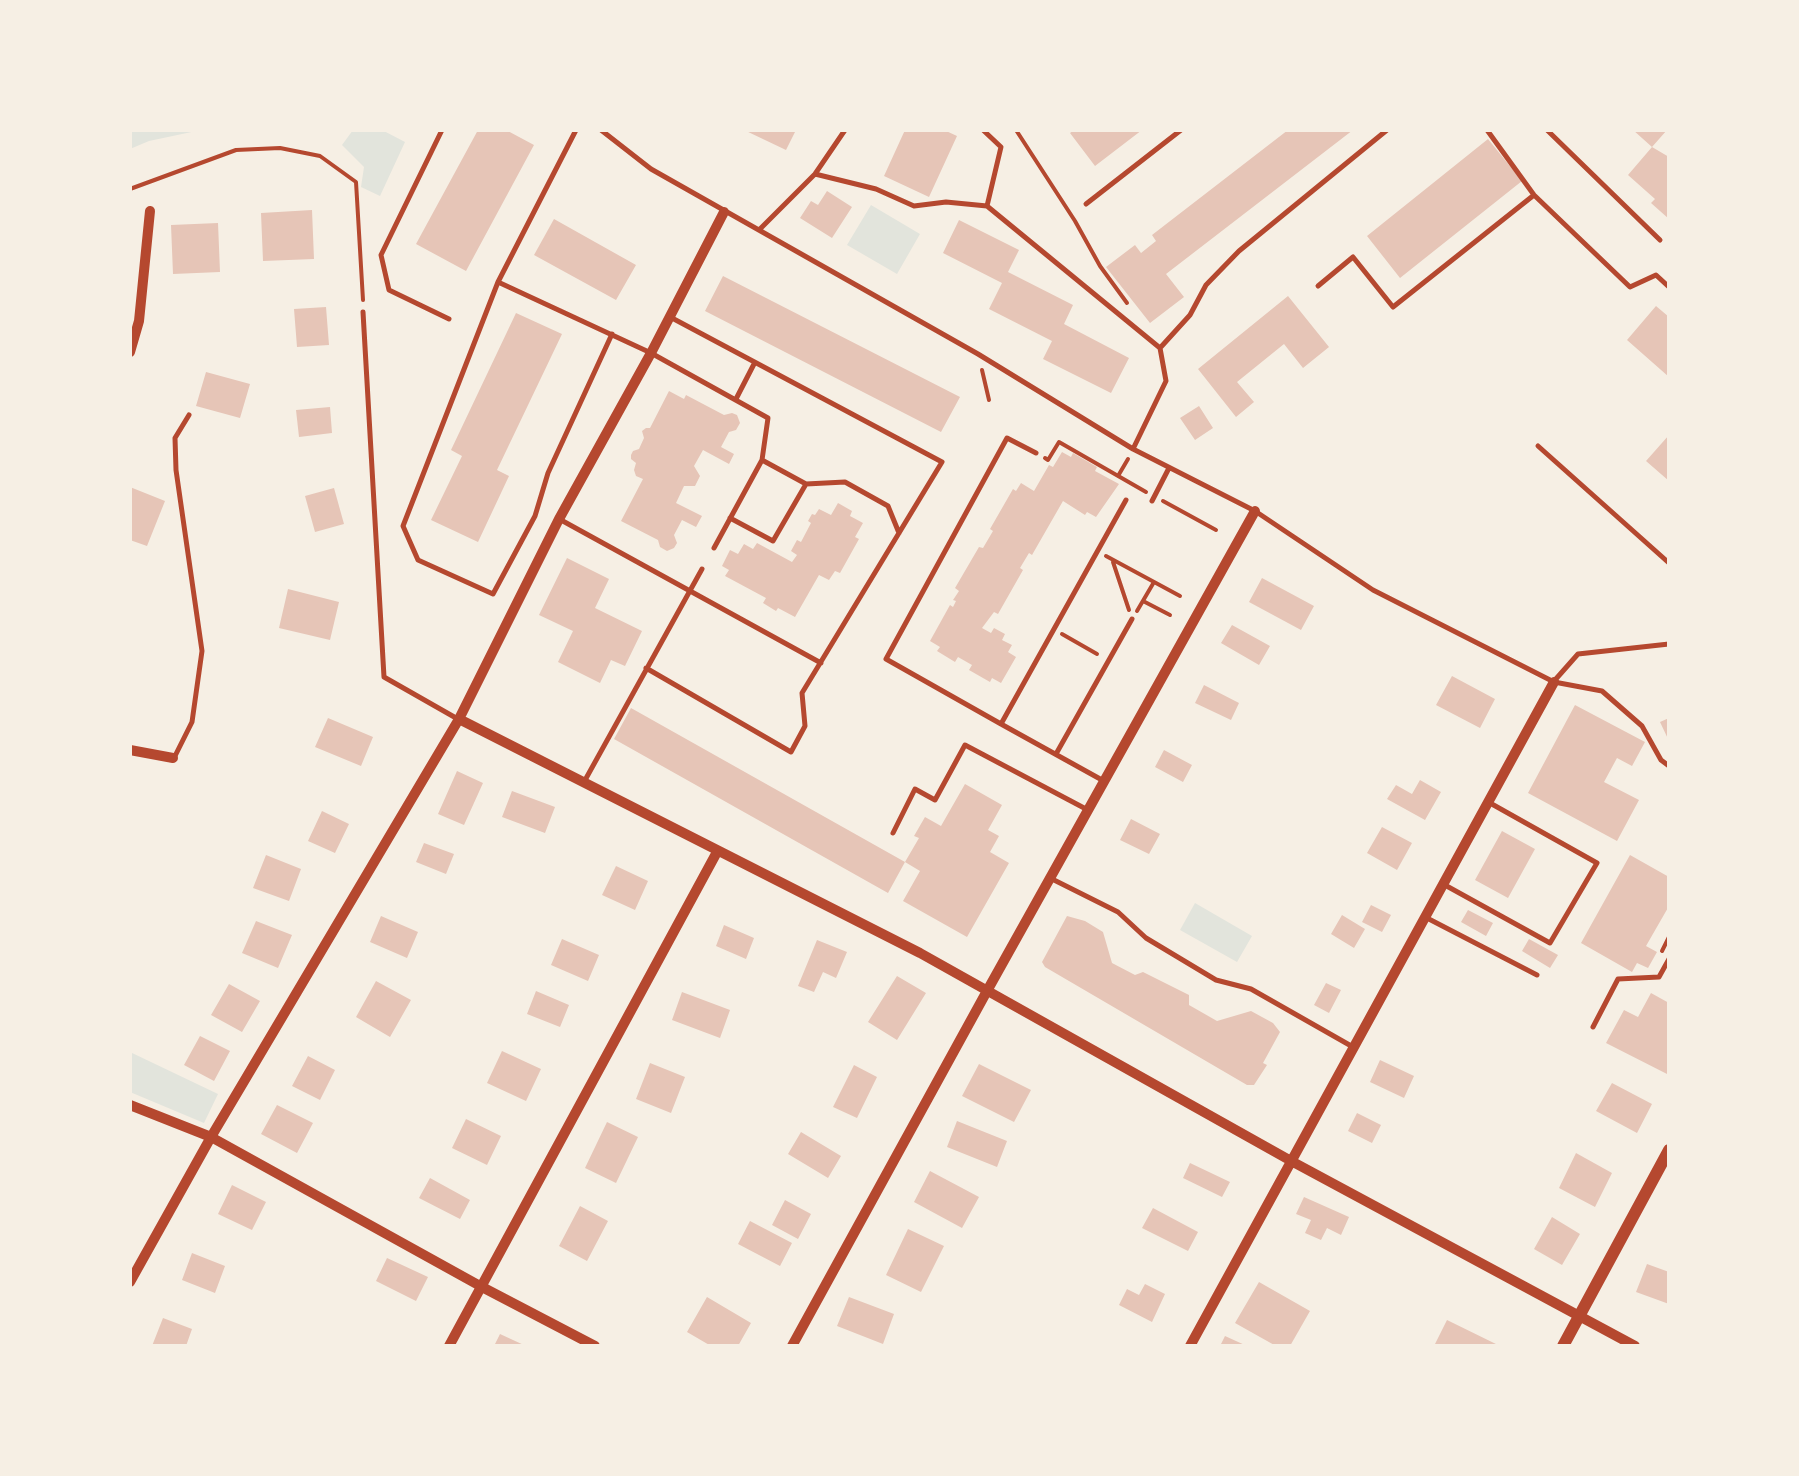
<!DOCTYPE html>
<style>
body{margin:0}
#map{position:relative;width:1799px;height:1476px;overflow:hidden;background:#f6efe4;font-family:"Exo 2",sans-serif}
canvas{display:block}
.frame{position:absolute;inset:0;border:132px solid #f6efe4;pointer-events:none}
</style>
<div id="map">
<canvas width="1799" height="1476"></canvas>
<div class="frame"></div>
</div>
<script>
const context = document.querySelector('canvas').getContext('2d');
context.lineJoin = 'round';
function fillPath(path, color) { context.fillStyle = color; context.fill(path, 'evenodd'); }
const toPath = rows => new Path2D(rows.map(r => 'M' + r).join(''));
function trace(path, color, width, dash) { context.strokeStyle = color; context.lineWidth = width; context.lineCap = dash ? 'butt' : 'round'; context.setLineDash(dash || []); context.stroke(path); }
const green = toPath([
 [130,130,201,130,149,141,130,149],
 [353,130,382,130,405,142,380,196,361,187,364,167,342,145],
 [871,205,920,234,897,274,847,245],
 [1195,903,1252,936,1237,962,1180,930],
 [130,1052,218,1094,204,1123,130,1092]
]);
const building = toPath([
 [478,130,506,130,534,145,466,271,416,244],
 [744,130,796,130,786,150],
 [905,130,944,130,957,136,929,197,884,176],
 [1074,130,1142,130,1095,166,1070,133],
 [1288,130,1353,130,1166,274,1184,297,1150,323,1106,267,1135,245,1141,253,1156,241,1152,235],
 [1633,130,1667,130,1652,147],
 [1488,139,1522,181,1400,278,1367,236],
 [1652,147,1669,157,1669,219,1651,203,1655,199,1628,175],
 [827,191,852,207,832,238,800,218,811,201,818,205],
 [312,210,314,259,263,261,261,213],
 [554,219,636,265,616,300,534,255],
 [959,220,1019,250,1008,272,1073,305,1064,324,1129,358,1111,393,1043,359,1052,341,989,309,1002,283,943,253],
 [218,223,220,272,173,274,171,225],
 [723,276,960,397,941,432,705,311],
 [1288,296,1329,347,1303,368,1284,344,1237,382,1254,402,1236,417,1198,369],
 [1656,306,1669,317,1669,377,1627,340],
 [326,307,329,345,297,347,294,309],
 [516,313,562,334,497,470,509,476,478,542,431,520,462,456,451,450],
 [206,372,250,384,240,418,196,406],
 [669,391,684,399,686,395,724,415,732,413,737,415,740,423,736,430,729,432,721,447,734,454,729,464,703,450,694,466,700,476,695,486,684,486,676,503,702,516,696,527,682,520,674,535,677,543,674,548,667,551,660,547,658,540,621,521,643,479,636,476,634,470,636,463,631,459,631,455,633,451,639,449,644,438,642,431,646,428,650,428],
 [1199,406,1213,428,1195,440,1180,418],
 [330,407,332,433,299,437,296,410],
 [1669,435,1669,481,1646,461],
 [1062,452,1071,457,1073,453,1097,467,1095,471,1119,484,1096,517,1087,512,1085,515,1063,501,1032,555,1029,553,1020,568,1023,570,998,614,994,612,982,628,991,633,994,628,1005,634,1002,640,1012,645,1008,652,1016,657,1001,683,992,678,990,682,969,670,972,665,958,657,955,662,937,651,940,647,930,641,950,605,953,607,956,601,953,600,959,591,955,588,979,547,983,548,993,531,990,529,1013,489,1016,491,1021,483,1034,491,1049,465,1053,467],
 [130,487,165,501,147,546,130,540],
 [334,488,344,524,315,532,305,496],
 [838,503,852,511,850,516,863,523,855,537,859,539,840,573,835,571,829,580,819,575,795,617,778,608,776,611,763,603,766,598,725,576,729,570,722,566,730,550,738,554,744,544,753,549,757,543,792,562,797,555,791,551,797,540,801,542,811,523,808,521,812,514,815,515,819,509,831,515],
 [567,558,609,579,595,608,642,631,625,666,611,660,600,683,558,662,573,631,539,615],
 [1262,578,1314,606,1301,630,1249,602],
 [288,589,339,602,330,640,279,628],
 [1232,625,1270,646,1259,665,1221,643],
 [1452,676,1495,699,1480,728,1436,705],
 [1204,685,1239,703,1231,720,1195,703],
 [1575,705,1645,742,1632,766,1617,758,1604,782,1639,800,1617,841,1528,793],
 [631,708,905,862,888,893,614,739],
 [328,718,373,737,361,766,315,747],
 [1669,718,1669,741,1660,722],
 [1164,750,1192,765,1183,782,1155,767],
 [457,771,483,783,464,825,438,814],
 [1420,780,1441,792,1425,820,1387,799,1396,785,1412,794],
 [965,784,1002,805,988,830,999,836,990,852,1009,863,967,937,903,901,920,871,905,862,919,838,914,836,925,817,941,826],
 [512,791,555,807,545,833,502,817],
 [322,811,349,824,335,853,308,841],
 [1131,819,1160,834,1149,854,1120,840],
 [1382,827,1412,843,1397,870,1367,853],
 [1502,831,1535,849,1508,898,1475,880],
 [424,843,454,854,446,874,416,862],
 [266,855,301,869,289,901,253,888],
 [1630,855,1669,877,1669,906,1646,946,1657,952,1648,968,1637,963,1632,972,1581,943],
 [616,866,648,881,635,910,602,895],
 [1371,905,1391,915,1382,932,1362,922],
 [1468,910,1493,923,1486,936,1461,922],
 [1342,915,1365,929,1354,948,1331,934],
 [381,916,418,932,407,958,370,942],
 [1067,916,1085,921,1103,932,1112,963,1135,975,1143,972,1189,995,1189,1005,1217,1021,1251,1011,1273,1023,1280,1032,1263,1063,1267,1065,1254,1085,1247,1085,1045,967,1042,962],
 [256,921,292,935,278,968,242,953],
 [724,925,754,938,746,959,716,946],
 [562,939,599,955,588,981,551,965],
 [1529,939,1558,955,1550,968,1522,951],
 [817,940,847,952,836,978,823,972,814,992,798,986],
 [897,976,926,993,897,1040,868,1022],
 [376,981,411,1000,390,1037,356,1017],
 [1326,983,1341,990,1329,1013,1314,1005],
 [229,984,260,1001,242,1032,211,1015],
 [536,991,569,1005,560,1027,527,1014],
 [682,992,730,1010,720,1038,672,1020],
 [1651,993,1669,1003,1669,1075,1606,1043,1624,1010,1638,1017],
 [200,1036,230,1051,214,1081,184,1065],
 [502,1051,541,1069,526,1101,487,1083],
 [308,1056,335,1070,320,1100,292,1086],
 [1380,1060,1414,1076,1404,1098,1370,1082],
 [650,1063,685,1077,671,1113,636,1099],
 [979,1064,1031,1090,1014,1122,962,1096],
 [854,1065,877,1077,857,1118,833,1107],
 [1612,1083,1652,1104,1637,1133,1596,1111],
 [277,1105,313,1123,297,1153,261,1134],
 [1357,1113,1381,1125,1372,1143,1348,1131],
 [466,1119,501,1136,487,1165,452,1148],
 [957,1121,1007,1141,997,1167,947,1147],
 [607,1122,638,1137,616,1183,585,1168],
 [801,1132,841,1156,828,1178,788,1154],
 [1576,1153,1612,1173,1595,1207,1559,1188],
 [1190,1163,1230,1182,1222,1197,1183,1178],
 [930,1171,979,1197,962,1228,914,1202],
 [430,1178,470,1200,460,1219,419,1198],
 [232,1185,266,1202,252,1230,218,1214],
 [1304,1197,1349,1217,1341,1235,1327,1228,1321,1240,1305,1233,1311,1220,1296,1214],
 [785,1200,811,1214,798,1239,772,1225],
 [580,1206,608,1221,587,1261,559,1246],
 [1153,1208,1198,1232,1188,1251,1142,1228],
 [1552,1217,1580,1234,1562,1265,1534,1249],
 [750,1221,792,1243,780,1266,738,1244],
 [908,1229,944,1246,921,1292,886,1275],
 [192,1253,225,1266,215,1293,182,1280],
 [387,1258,428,1277,416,1301,376,1281],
 [1647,1264,1669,1272,1669,1304,1636,1292],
 [1259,1282,1310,1311,1290,1346,1276,1346,1235,1323],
 [1145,1284,1165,1294,1152,1322,1119,1305,1127,1289,1139,1295],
 [707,1297,751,1323,738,1346,711,1346,687,1332],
 [849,1297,894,1314,883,1344,837,1326],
 [163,1318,192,1329,186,1346,152,1346],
 [1447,1320,1500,1346,1434,1346],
 [500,1334,526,1346,494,1346],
 [1225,1336,1247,1346,1220,1346]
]);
const path = toPath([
 [1016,130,1075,221,1100,266,1127,303],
 [130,189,236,150,280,148,320,156,356,182,363,300],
 [982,370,989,400],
 [1045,458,1048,460,1059,442,1146,492],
 [1118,476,1128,459],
 [1163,501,1216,530],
 [1106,556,1180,596],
 [1113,562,1129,610],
 [1143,601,1170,615],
 [1137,611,1154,582],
 [1062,634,1097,654],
 [1662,951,1669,937]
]);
const service = toPath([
 [442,130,381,255,389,290,449,319],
 [576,130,498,282,403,526,418,560,493,594,535,516,548,473,612,334],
 [601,130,651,169,978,354,1133,449,1255,511,1373,590,1554,682,1602,691,1642,726,1661,760,1669,766],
 [983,130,1001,147,987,206,1160,348,1166,381,1133,449],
 [1487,130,1534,195,1630,287,1656,275,1669,287],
 [1547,130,1660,240],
 [815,174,876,189,914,206,946,202,987,206],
 [1086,204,1181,130],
 [759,230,815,174,845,130],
 [498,282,651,353,768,418,762,460,806,484,845,482,888,506,899,533],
 [1318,286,1353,257,1393,307,1534,195],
 [363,312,384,677,456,718],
 [1160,348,1190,315,1206,285,1239,251,1387,130],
 [736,399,754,364],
 [1538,446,1669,563],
 [1152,501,1169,468],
 [730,518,773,541,806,484],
 [561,520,821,663],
 [714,548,762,460],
 [646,668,791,752,805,726,802,693,942,462,672,318],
 [1555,680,1578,654,1669,644],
 [1001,724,886,659,1007,438,1036,453],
 [1056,754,1132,619],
 [175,756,192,722,202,651,176,470,175,438,189,415],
 [1102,780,1001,724,1126,500],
 [584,782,702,569],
 [893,833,915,789,935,800,965,745,1086,809],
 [1052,879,1118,912,1146,938,1216,980,1251,989,1353,1047],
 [1443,884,1550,943,1597,863,1490,803],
 [1425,917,1537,975],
 [1593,1027,1618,979,1659,977,1669,959]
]);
const minor = toPath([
 [130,352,139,321,150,211],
 [459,719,920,953,1293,1162,1635,1346],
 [130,750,173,758],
 [130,1105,211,1137,482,1287,595,1346],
 [130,1282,211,1137,459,719,559,519,651,353,724,212],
 [449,1346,717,852],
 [792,1346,987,991,1255,511],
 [1190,1346,1554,682]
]);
const tertiary = toPath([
 [1563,1346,1669,1150]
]);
fillPath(green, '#e2e4dc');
fillPath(building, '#e6c5b7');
trace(path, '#b5482f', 4);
trace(service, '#b5482f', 5);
trace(minor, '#b5482f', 10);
trace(tertiary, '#b5482f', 12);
</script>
